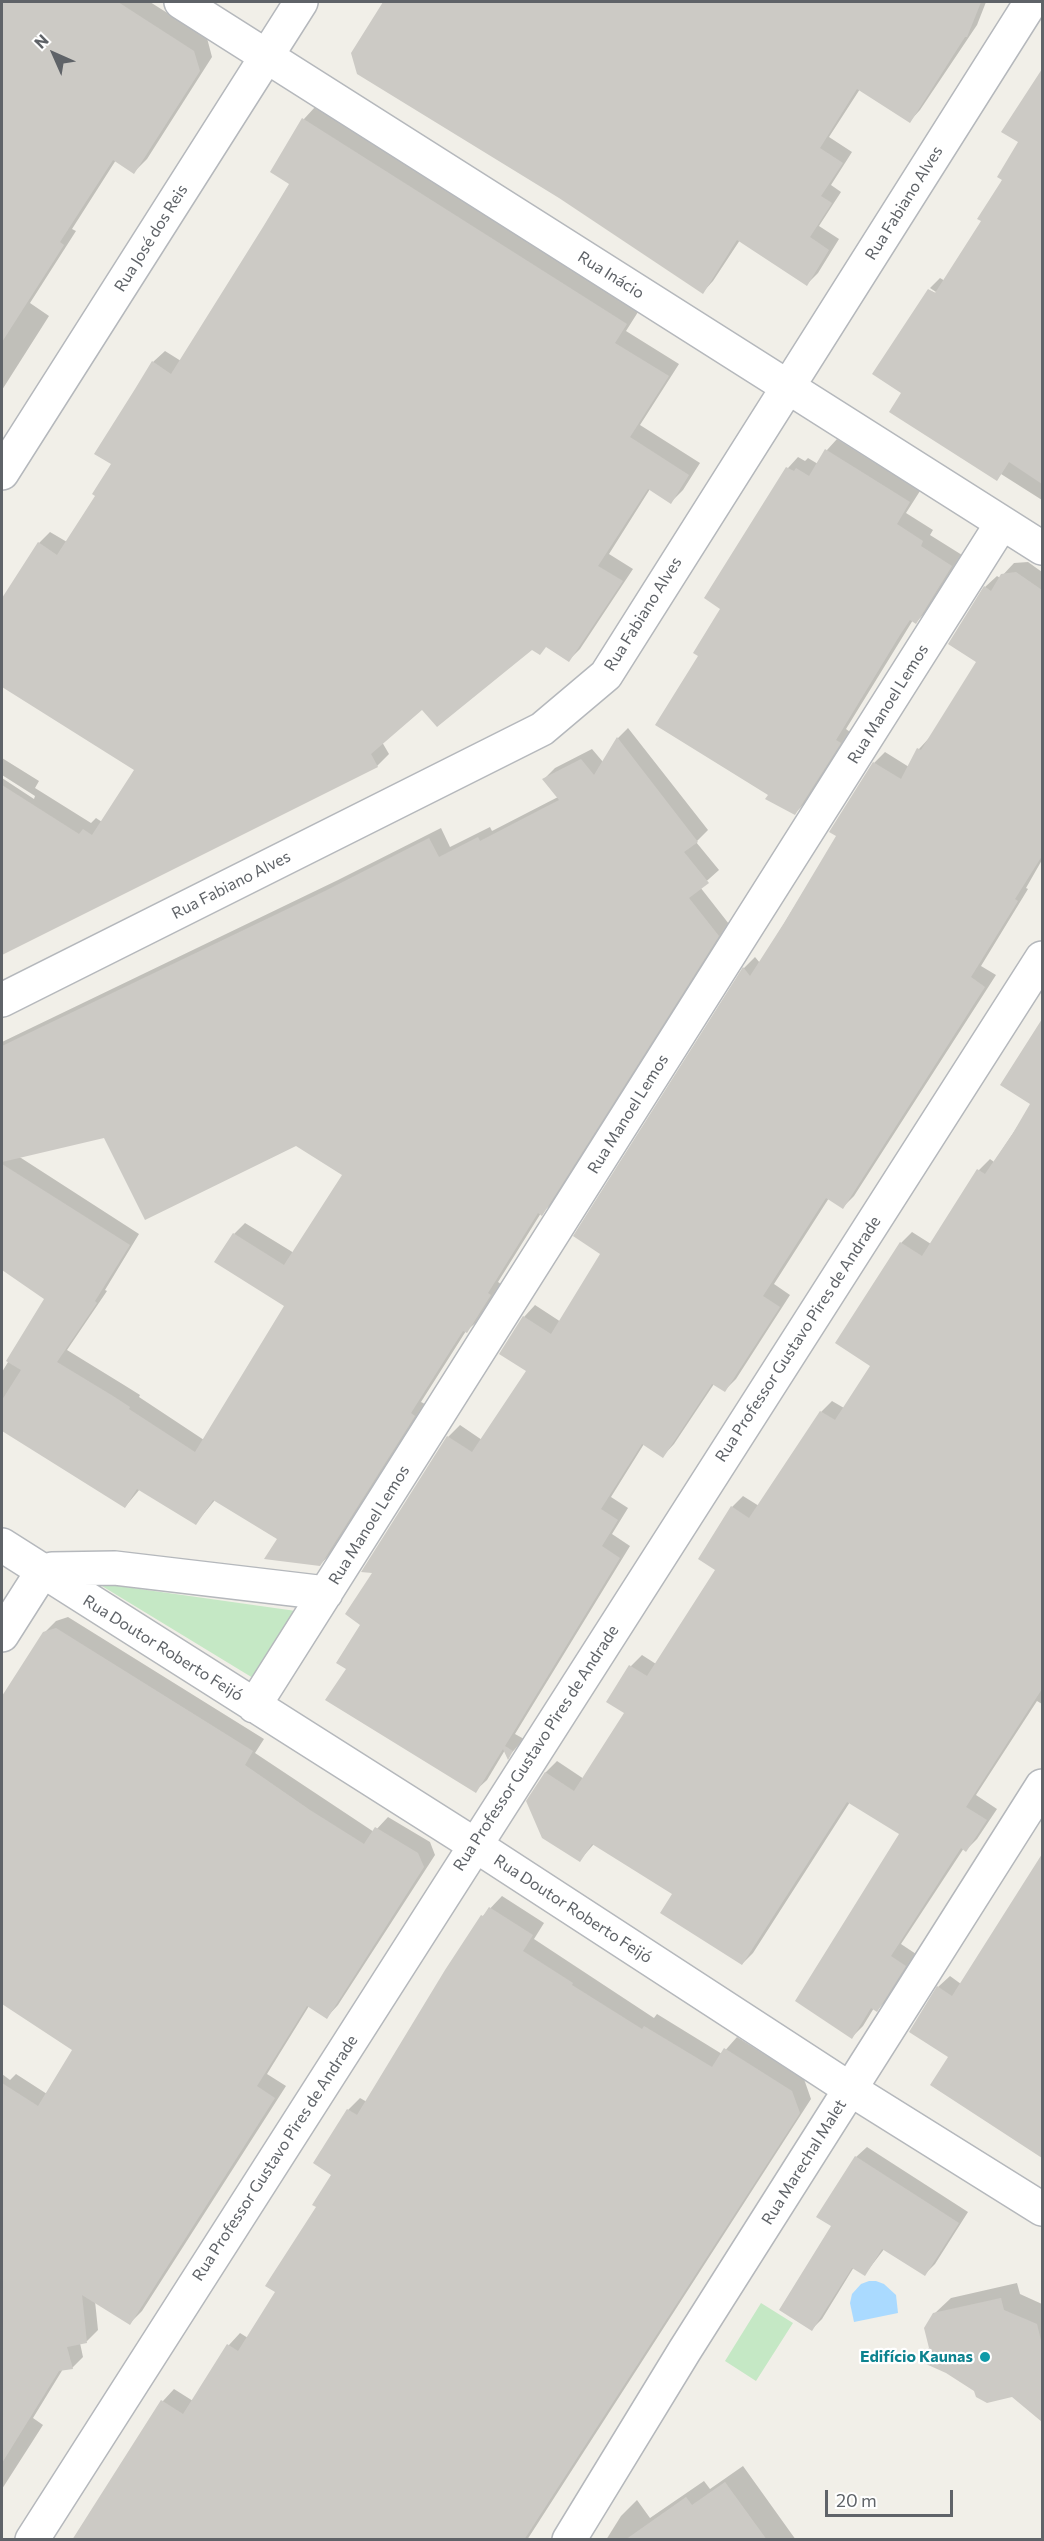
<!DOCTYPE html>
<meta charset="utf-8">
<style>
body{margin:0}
#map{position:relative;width:1044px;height:2541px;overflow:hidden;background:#f1efe8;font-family:Commissioner,sans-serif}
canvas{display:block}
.frame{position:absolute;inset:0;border:3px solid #5f6368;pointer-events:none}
.north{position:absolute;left:24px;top:24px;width:60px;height:60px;-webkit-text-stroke:4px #fff;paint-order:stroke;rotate:315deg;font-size:16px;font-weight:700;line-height:24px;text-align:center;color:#5f6368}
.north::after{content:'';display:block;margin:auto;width:21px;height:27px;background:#5f6368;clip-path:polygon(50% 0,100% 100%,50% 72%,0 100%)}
.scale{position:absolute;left:825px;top:2490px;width:128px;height:27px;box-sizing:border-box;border:3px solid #5f6368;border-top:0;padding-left:8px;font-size:18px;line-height:21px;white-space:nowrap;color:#5f6368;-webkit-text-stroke:4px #fff;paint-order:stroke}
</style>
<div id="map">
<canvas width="1044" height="2541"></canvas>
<div class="frame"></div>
<div class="north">N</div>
<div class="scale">20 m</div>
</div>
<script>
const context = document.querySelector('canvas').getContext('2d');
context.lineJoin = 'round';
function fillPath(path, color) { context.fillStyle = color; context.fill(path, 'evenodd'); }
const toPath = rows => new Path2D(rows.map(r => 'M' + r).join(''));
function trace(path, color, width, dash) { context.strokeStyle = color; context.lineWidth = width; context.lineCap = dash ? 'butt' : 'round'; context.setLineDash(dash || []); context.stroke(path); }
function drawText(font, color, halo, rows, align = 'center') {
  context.font = font + ' Commissioner,sans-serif'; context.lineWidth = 4.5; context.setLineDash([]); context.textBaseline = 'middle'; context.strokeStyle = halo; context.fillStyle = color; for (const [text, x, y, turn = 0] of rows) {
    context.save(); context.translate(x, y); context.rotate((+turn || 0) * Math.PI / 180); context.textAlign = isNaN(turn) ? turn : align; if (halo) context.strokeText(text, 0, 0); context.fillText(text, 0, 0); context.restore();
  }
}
const green = toPath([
 [97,1583,296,1611,253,1678],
 [761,2303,793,2323,756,2381,725,2361]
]);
const water = toPath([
 [869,2281,876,2281,884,2284,896,2295,898,2313,854,2322,850,2303,852,2294,861,2284]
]);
const shadow = toPath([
 [2,2,150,2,207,38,212,57,147,159,134,172,116,160,72,229,76,231,30,303,49,316,2,390],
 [384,2,986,2,977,25,920,110,910,121,860,89,829,137,852,152,831,185,841,192,819,226,839,239,818,273,807,284,740,240,713,281,703,292,353,53],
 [1042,70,1042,500,1001,474,996,479,903,392,929,290,942,296,930,288,940,278,945,281,983,221,1020,142,1004,131],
 [315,107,638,312,626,331,679,364,640,425,700,463,683,490,671,502,650,489,609,554,633,569,580,649,569,660,547,646,532,648,422,708,382,742,389,754,377,766,2,954,2,778,34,799,35,796,2,775,2,758,39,781,35,788,91,823,96,818,102,822,136,770,2,685,2,601,39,543,50,532,67,542,97,495,113,464,153,362,165,351,181,361,291,184,272,171,304,119],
 [837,439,920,491,906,513,933,530,930,535,962,555,926,612,916,622,913,620,846,729,850,732,805,803,795,813,770,794,700,655,788,468,798,457,805,461,808,458,818,464,827,450],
 [1028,562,1042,572,1042,860,1026,888,1028,889,981,966,996,975,854,1196,843,1207,829,1198,774,1284,790,1295,736,1379,725,1390,714,1384,674,1444,663,1456,644,1444,611,1497,628,1508,612,1534,630,1546,515,1734,524,1739,508,1757,505,1750,487,1780,475,1791,348,1669,363,1624,374,1572,364,1571,448,1437,460,1425,482,1440,528,1371,524,1317,535,1305,561,1322,602,1253,575,1236,744,968,755,957,760,963,838,835,874,763,885,752,909,767,919,749,930,737,978,661,985,587,997,576,1000,578,1014,563],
 [628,728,708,830,696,842,719,870,700,887,729,924,553,1203,541,1213,498,1282,501,1284,478,1321,466,1331,421,1402,425,1404,331,1553,320,1565,215,1500,196,1523,140,1489,125,1507,2,1429,2,1372,46,1299,2,1269,2,1121,30,1077,2,1090,2,1042,338,880,441,828,450,847,490,827,492,831,558,797,544,779,555,768,592,749,603,762,618,738],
 [105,1136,296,1144,344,1175,294,1253,245,1223,234,1234,286,1305,204,1440,139,1397,140,1395,124,1385,67,1350,107,1291,105,1290,139,1234,18,1156],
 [1042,1026,1042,1704,1037,1701,976,1795,997,1809,977,1839,966,1850,964,1848,901,1944,916,1954,888,1999,877,2010,874,2008,863,2026,852,2037,901,1834,850,1802,753,1953,742,1964,674,1894,594,1844,580,1860,528,1801,546,1772,557,1761,584,1779,626,1713,631,1666,642,1655,656,1664,717,1569,732,1507,743,1496,759,1506,821,1412,832,1401,844,1408,872,1365,901,1243,912,1232,931,1244,979,1170,990,1159,994,1162,1033,1103,1036,1033],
 [68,1617,264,1739,255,1753,374,1832,388,1817,430,1842,435,1855,338,2005,327,2017,309,2006,267,2074,286,2086,142,2311,130,2323,95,2301,98,2330,87,2341,80,2343,83,2357,72,2368,63,2369,33,2418,43,2425,2,2489,2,2074,10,2080,16,2074,47,2094,74,2049,2,2003,2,1699,44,1633,56,1621],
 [1042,1857,1042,2156,932,2084,950,2056,938,1987,950,1976,961,1984],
 [502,1896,544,1923,534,1939,654,2018,657,2014,722,2054,737,2037,804,2079,811,2099,527,2540,75,2540,163,2401,174,2389,193,2401,229,2345,240,2333,248,2338,277,2292,333,2174,348,2110,360,2098,367,2102,483,1916],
 [867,2147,968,2212,935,2264,925,2274,885,2248,865,2274,854,2267,822,2319,812,2329,833,2226,856,2157],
 [1017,2283,1020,2294,1042,2304,1042,2405,1028,2408,1013,2395,975,2391,931,2349,934,2314,951,2298],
 [743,2466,796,2540,606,2540,621,2516,637,2500,650,2518,704,2481,710,2489]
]);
const building = toPath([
 [2,2,118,2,194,51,200,71,134,174,113,160,60,242,64,245,2,342],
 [383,2,981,2,967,37,965,37,910,123,857,89,820,148,843,163,821,196,832,203,810,237,829,250,807,286,737,240,703,294,559,198,357,74,351,53],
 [1042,69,1042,484,1009,462,997,481,889,412,901,393,872,374,928,289,935,293,981,221,977,219,1002,180,997,177,1018,142,1001,132],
 [302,118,627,324,615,343,669,376,630,437,689,475,671,504,648,489,598,566,623,581,569,662,546,647,540,655,532,650,437,727,422,710,371,754,378,767,2,955,2,785,79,834,83,829,92,835,134,770,2,687,2,598,38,542,57,555,95,496,92,494,111,464,94,454,135,389,152,361,171,374,263,227,289,184,270,172],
 [825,449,910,502,897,524,923,541,921,546,952,566,916,624,910,620,900,635,836,740,841,743,795,815,765,799,768,795,655,725,698,656,693,653,720,609,704,598,786,467,794,471,796,468,809,476],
 [1016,572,1042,590,1042,856,1015,899,1018,901,971,977,985,987,843,1209,826,1198,763,1296,780,1307,725,1392,712,1384,663,1458,642,1444,601,1509,618,1520,602,1546,620,1558,505,1746,513,1751,508,1760,503,1749,476,1793,325,1700,346,1669,336,1663,360,1625,345,1614,372,1573,361,1572,447,1436,472,1452,526,1371,499,1354,523,1316,551,1334,600,1254,573,1236,743,967,750,976,784,923,836,836,829,832,873,762,901,779,917,748,921,750,976,662,948,644,984,586,991,591,1001,574],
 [617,737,698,842,684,852,709,883,689,898,719,936,542,1216,538,1213,488,1293,491,1295,467,1333,463,1331,411,1413,415,1416,320,1566,264,1559,277,1539,213,1500,196,1525,137,1489,125,1508,2,1431,2,1400,21,1370,6,1361,44,1299,2,1270,2,1164,130,1245,95,1301,97,1303,57,1362,113,1396,130,1407,129,1409,195,1452,284,1306,214,1262,233,1233,284,1265,342,1175,296,1146,145,1220,104,1138,2,1162,2,1046,325,891,429,838,439,857,478,837,480,841,559,800,542,779,581,759,594,775],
 [1042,1019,1042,1689,966,1807,987,1820,966,1852,961,1848,891,1956,906,1966,877,2012,871,2008,852,2039,795,2001,899,1834,847,1802,742,1965,660,1913,672,1894,592,1844,580,1862,542,1838,526,1801,545,1772,574,1791,624,1713,606,1702,629,1665,647,1676,715,1570,698,1559,731,1506,749,1518,820,1411,835,1420,870,1366,835,1343,900,1242,922,1256,977,1169,985,1174,1013,1133,1030,1104,1000,1085],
 [56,1628,253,1751,245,1765,310,1810,364,1844,375,1827,418,1853,424,1867,327,2019,307,2006,257,2086,275,2098,130,2325,82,2295,87,2343,67,2347,73,2369,59,2371,2,2463,2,2083,38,2106,72,2050,2,2004,2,1696,43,1632],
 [1042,1854,1042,2158,930,2085,948,2057,909,2032,937,1986,952,1996],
 [489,1907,533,1935,523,1951,573,1983,572,1985,642,2029,644,2026,712,2067,724,2048,792,2091,800,2113,524,2540,72,2540,161,2400,183,2414,227,2344,238,2351,275,2292,265,2286,316,2207,312,2205,331,2175,313,2163,347,2109,357,2115,445,1970,481,1915,483,1916],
 [855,2156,959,2223,925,2276,882,2249,865,2276,852,2268,812,2331,779,2310,831,2226,816,2217],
 [1001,2298,1004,2310,1037,2324,1042,2345,1042,2422,1012,2397,987,2403,976,2397,974,2391,946,2373,917,2360,929,2348,924,2328,933,2313],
 [725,2482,767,2540,625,2540,686,2497,692,2505]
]);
const minor = toPath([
 [181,2,1042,548],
 [2,473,301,2],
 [2,1000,542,729,606,675,1031,2],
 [2,1545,475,1845,850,2089,1042,2209],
 [2,1635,42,1572,52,1569,115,1568,326,1593],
 [254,1706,1002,523],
 [32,2540,1042,958],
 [569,2540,685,2350,1042,1786]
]);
const markers = [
 [985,2357,6,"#0f9aa8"]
];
const streetNames = [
 ["Rua Fabiano Alves",904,203,-58],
 ["Rua José dos Reis",151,238,-58],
 ["Rua Inácio",611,275,32],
 ["Rua Fabiano Alves",643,614,-58],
 ["Rua Manoel Lemos",888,704,-58],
 ["Rua Fabiano Alves",231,885,-27],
 ["Rua Manoel Lemos",628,1114,-58],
 ["Rua Professor Gustavo Pires de Andrade",798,1339,-57],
 ["Rua Manoel Lemos",369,1525,-58],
 ["Rua Doutor Roberto Feijó",163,1648,32],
 ["Rua Professor Gustavo Pires de Andrade",536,1748,-57],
 ["Rua Doutor Roberto Feijó",573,1909,33],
 ["Rua Professor Gustavo Pires de Andrade",275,2158,-57],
 ["Rua Marechal Malet",804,2162,-58]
];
const cultureNames = [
 ["Edifício Kaunas",973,2357]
];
fillPath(green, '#c5e8c5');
fillPath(water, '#aadaff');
fillPath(shadow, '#0003');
fillPath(building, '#cccac5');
trace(minor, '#b5b8bc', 36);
trace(minor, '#fff', 33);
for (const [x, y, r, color] of markers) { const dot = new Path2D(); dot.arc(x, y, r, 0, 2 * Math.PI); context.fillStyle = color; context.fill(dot); trace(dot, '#fff', 2); }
drawText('16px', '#5f6368', '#fff', streetNames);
drawText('bold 16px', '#0d838f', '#fff', cultureNames, 'right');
</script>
